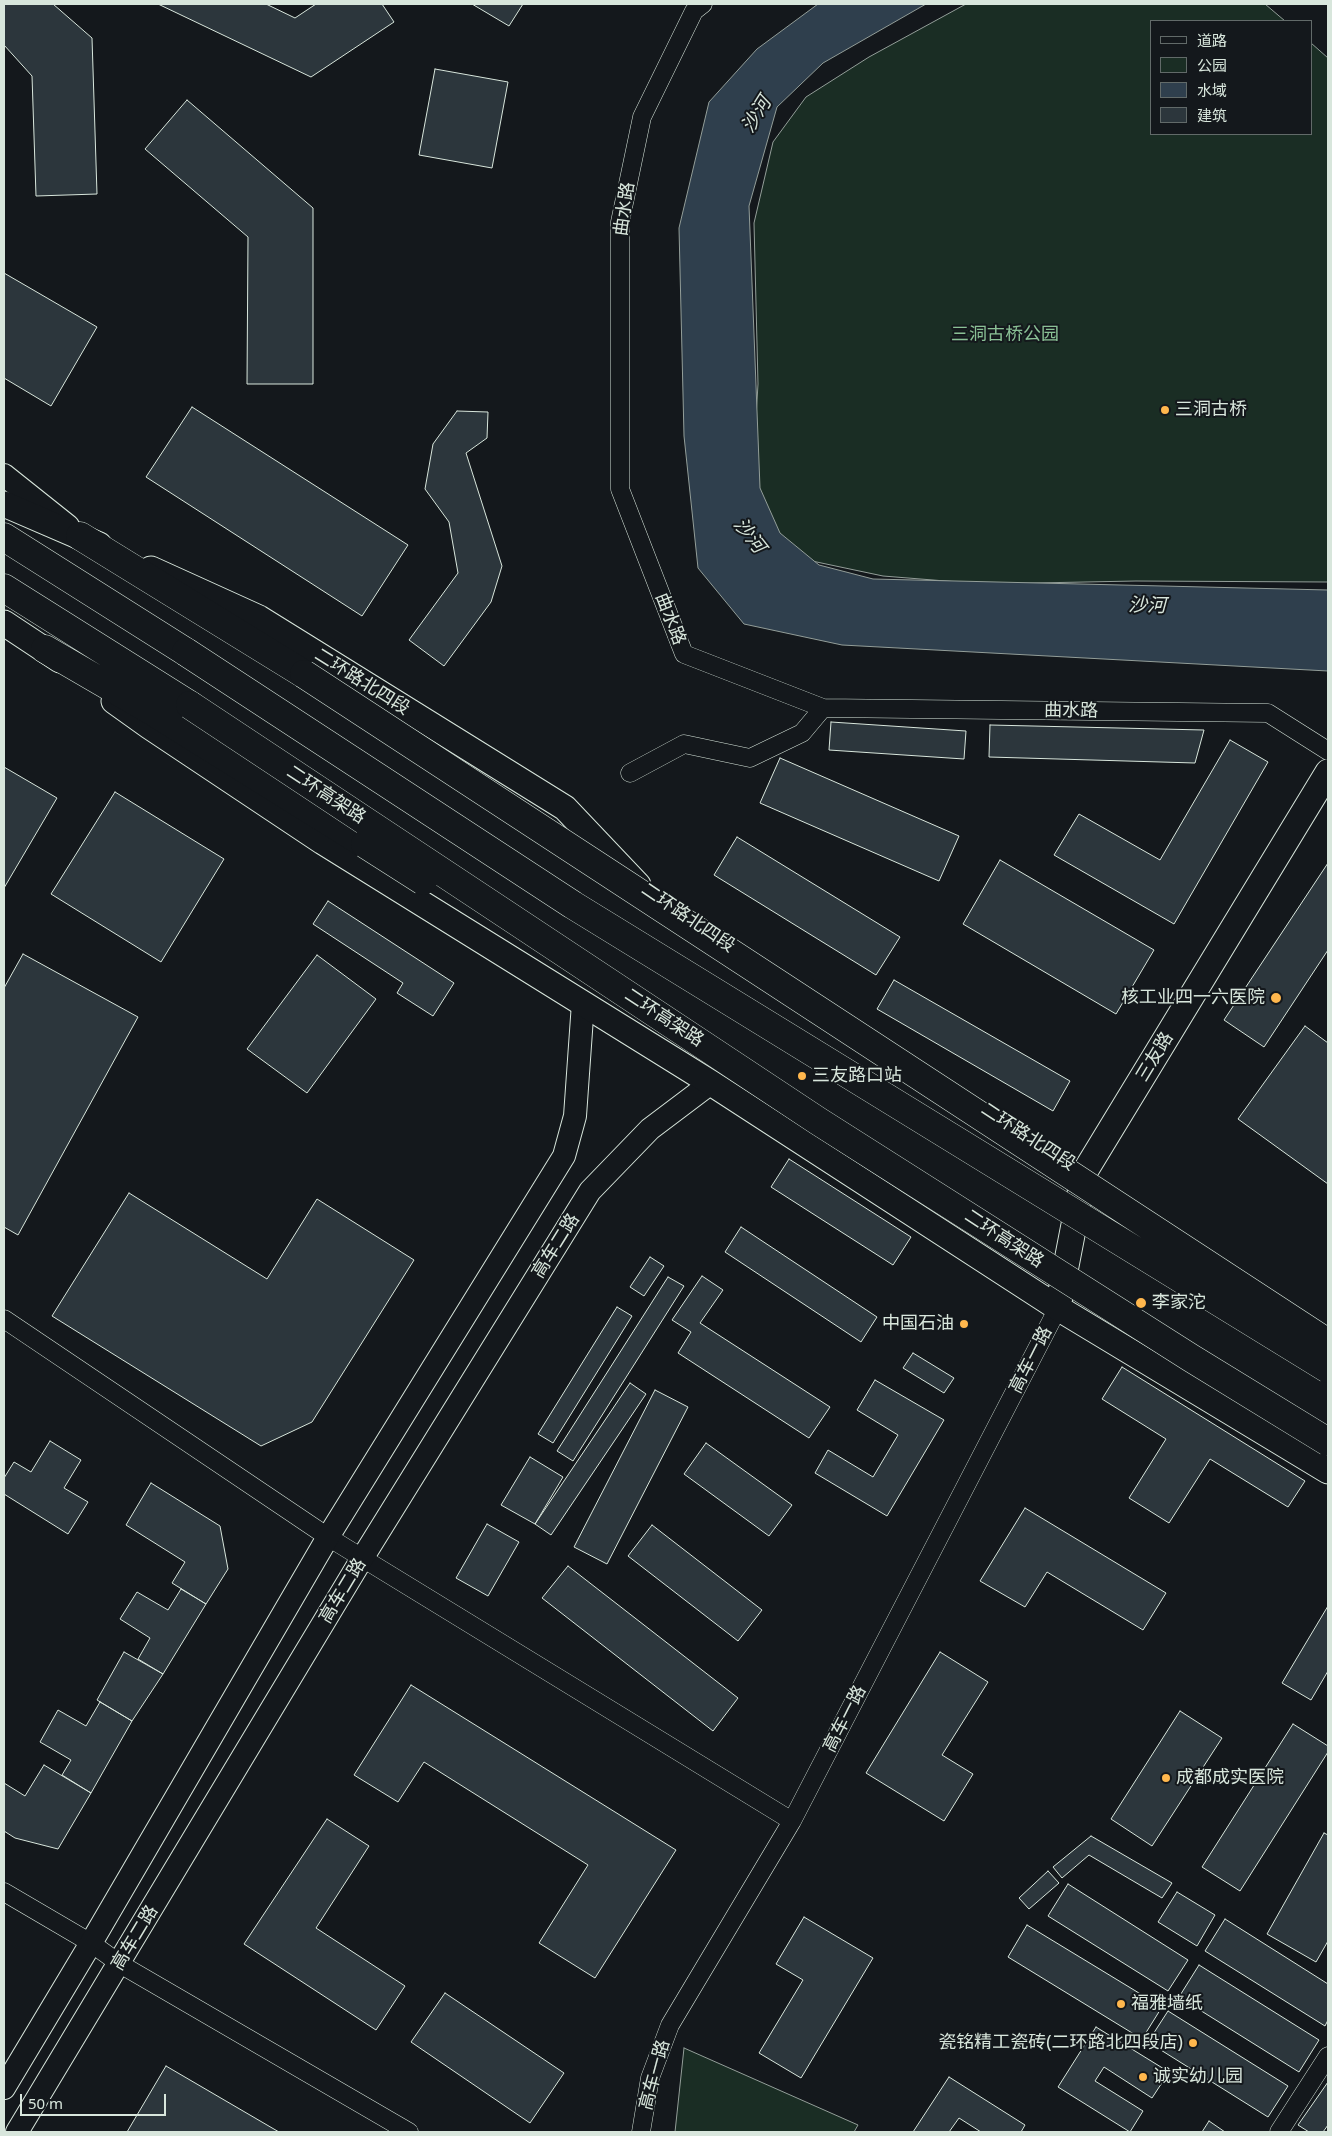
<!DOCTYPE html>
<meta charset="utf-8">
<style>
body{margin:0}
#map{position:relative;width:1332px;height:2136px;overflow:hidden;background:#14181c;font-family:"Noto Sans","Noto Sans SC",sans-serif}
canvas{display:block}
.frame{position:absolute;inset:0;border:5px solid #d8e6dc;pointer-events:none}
.legend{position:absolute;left:1150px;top:20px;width:162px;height:115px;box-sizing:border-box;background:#14181c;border:1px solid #626a69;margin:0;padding:6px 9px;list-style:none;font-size:15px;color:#d8e6dc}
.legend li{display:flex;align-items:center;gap:10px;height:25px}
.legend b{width:25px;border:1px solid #626a69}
.scale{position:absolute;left:20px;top:2094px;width:146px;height:22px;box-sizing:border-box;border:2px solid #d8e6dc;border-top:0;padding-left:6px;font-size:15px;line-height:18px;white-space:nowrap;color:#d8e6dc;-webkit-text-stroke:4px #14181c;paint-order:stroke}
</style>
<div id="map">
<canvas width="1332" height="2136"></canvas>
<div class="frame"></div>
<ul class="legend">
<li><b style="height:6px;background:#14181c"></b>道路</li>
<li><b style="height:14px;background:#1a2d24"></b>公园</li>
<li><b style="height:14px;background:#2f3f4d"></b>水域</li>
<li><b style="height:14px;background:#2c363c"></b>建筑</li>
</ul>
<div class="scale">50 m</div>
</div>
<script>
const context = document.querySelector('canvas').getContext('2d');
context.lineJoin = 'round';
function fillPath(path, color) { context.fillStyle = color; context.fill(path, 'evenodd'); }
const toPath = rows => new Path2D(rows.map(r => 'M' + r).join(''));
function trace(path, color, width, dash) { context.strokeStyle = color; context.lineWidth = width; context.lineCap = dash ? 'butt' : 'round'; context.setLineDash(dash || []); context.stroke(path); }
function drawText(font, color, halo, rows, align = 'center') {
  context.font = font + ' "Noto Sans","Noto Sans SC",sans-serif'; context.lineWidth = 4; context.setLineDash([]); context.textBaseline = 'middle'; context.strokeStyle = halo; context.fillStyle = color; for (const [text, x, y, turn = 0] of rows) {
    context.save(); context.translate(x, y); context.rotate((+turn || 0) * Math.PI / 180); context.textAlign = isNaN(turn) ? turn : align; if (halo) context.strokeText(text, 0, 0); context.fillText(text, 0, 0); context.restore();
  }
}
const green = toPath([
 [966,4,1265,4,1285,21,1151,21,1151,134,1311,134,1311,43,1328,58,1328,582,1136,581,983,584,883,576,793,557,751,501,758,384,754,223,773,142,806,97,869,57,966,4],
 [684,2048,858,2125,854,2132,675,2132,684,2048]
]);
const water = toPath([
 [818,4,926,4,823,63,777,107,749,206,760,488,780,533,819,565,873,579,1328,590,1328,671,842,645,744,624,698,568,684,436,679,228,709,102,757,49,818,4]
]);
const building = toPath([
 [4,4,53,4,92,38,97,194,36,196,32,76,4,45,4,4],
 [158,4,266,4,295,18,316,4,382,4,394,22,311,77,158,4],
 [472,4,523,4,509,26,472,4],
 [435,69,508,82,492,168,419,155,435,69],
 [187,100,313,208,313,384,247,384,248,237,145,149,187,100],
 [4,273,97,327,51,406,4,378,4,273],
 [192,407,408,545,362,616,146,477,192,407],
 [457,411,488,412,487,438,466,453,502,566,491,602,444,666,409,640,458,573,449,522,425,489,433,444,457,411],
 [831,722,966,731,964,759,829,750,831,722],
 [990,725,1204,730,1195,763,989,757,990,725],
 [1230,740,1268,762,1174,924,1054,855,1079,814,1160,860,1230,740],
 [780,758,959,836,939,881,760,803,780,758],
 [4,767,57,798,4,888,4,767],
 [115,792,224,859,161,962,51,894,115,792],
 [737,837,900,937,876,975,714,875,737,837],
 [1000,860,1154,950,1116,1014,963,924,1000,860],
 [1328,863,1328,950,1264,1047,1224,1020,1328,863],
 [328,901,454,983,433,1016,397,993,403,983,313,924,328,901],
 [23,954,138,1017,18,1235,4,1227,4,988,23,954],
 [317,955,376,999,307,1093,247,1049,317,955],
 [894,980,1070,1081,1053,1111,877,1009,894,980],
 [1305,1026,1328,1043,1328,1184,1238,1119,1305,1026],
 [789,1159,911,1237,893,1265,771,1187,789,1159],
 [129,1193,267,1279,317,1199,414,1260,312,1422,261,1446,52,1316,129,1193],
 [741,1227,877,1317,861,1342,725,1252,741,1227],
 [650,1257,664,1266,644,1296,630,1287,650,1257],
 [702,1276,723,1290,700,1323,830,1407,809,1438,678,1353,691,1332,672,1320,702,1276],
 [668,1277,684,1286,573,1461,557,1451,668,1277],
 [617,1307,632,1316,553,1443,538,1434,617,1307],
 [913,1353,954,1378,944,1393,903,1368,913,1353],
 [1122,1367,1305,1481,1288,1507,1210,1459,1169,1523,1129,1498,1166,1439,1102,1399,1122,1367],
 [875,1380,944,1420,887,1516,815,1473,828,1450,873,1477,898,1435,857,1410,875,1380],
 [630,1383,646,1394,551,1535,535,1524,630,1383],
 [655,1390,688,1407,607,1564,574,1547,655,1390],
 [50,1441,81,1460,64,1488,88,1502,68,1534,4,1494,4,1478,14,1462,31,1472,50,1441],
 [706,1443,792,1505,769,1536,684,1474,706,1443],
 [530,1457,563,1477,535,1524,501,1505,530,1457],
 [151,1483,220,1526,228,1569,206,1604,172,1583,185,1562,126,1525,151,1483],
 [1025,1508,1166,1593,1143,1630,1047,1572,1025,1607,980,1581,1025,1508],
 [487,1524,519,1542,488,1596,456,1578,487,1524],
 [652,1525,762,1610,738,1641,628,1556,652,1525],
 [568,1566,738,1698,713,1731,542,1598,568,1566],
 [181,1589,206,1604,163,1674,138,1659,150,1638,120,1619,137,1592,168,1610,181,1589],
 [1328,1606,1328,1671,1311,1700,1282,1683,1328,1606],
 [124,1652,163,1674,132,1721,97,1700,124,1652],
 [940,1652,988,1682,942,1755,973,1774,944,1821,866,1773,940,1652],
 [411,1685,676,1850,595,1978,539,1943,588,1865,424,1762,398,1802,354,1775,411,1685],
 [100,1702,132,1721,91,1793,62,1775,71,1760,40,1742,58,1710,86,1726,100,1702],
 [1180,1711,1222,1738,1152,1846,1111,1819,1180,1711],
 [1293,1724,1328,1746,1328,1752,1240,1891,1202,1867,1293,1724],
 [44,1765,91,1793,58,1849,15,1838,4,1831,4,1783,25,1796,44,1765],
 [327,1819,369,1846,316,1928,405,1986,376,2030,244,1944,327,1819],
 [1324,1833,1328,1835,1328,1941,1316,1962,1267,1934,1324,1833],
 [1091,1836,1172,1883,1162,1898,1089,1855,1062,1878,1053,1867,1091,1836],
 [1048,1871,1059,1883,1029,1909,1019,1898,1048,1871],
 [1068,1884,1188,1960,1168,1991,1048,1916,1068,1884],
 [1177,1892,1215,1915,1197,1946,1158,1922,1177,1892],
 [804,1917,873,1958,801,2078,759,2053,803,1980,776,1964,804,1917],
 [1225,1919,1328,1984,1328,2020,1325,2026,1205,1951,1225,1919],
 [1027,1925,1162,2007,1142,2039,1008,1957,1027,1925],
 [1199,1965,1319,2040,1299,2072,1179,1997,1199,1965],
 [445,1993,564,2073,530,2123,411,2042,445,1993],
 [1168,2011,1288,2086,1268,2117,1148,2042,1168,2011],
 [1096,2027,1169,2072,1152,2098,1104,2067,1095,2081,1143,2111,1130,2132,1058,2087,1096,2027],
 [166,2066,279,2132,127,2132,166,2066],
 [949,2077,1025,2125,1021,2132,981,2132,959,2118,949,2132,913,2132,949,2077],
 [1328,2082,1328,2125,1323,2132,1309,2132,1298,2125,1328,2082],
 [1209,2121,1225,2132,1202,2132,1209,2121]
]);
const minor = toPath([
 [703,4,694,11,642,117,620,222,620,489,684,654,823,708,1268,713,1328,751],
 [630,773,684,744,750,758,802,733,823,708],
 [4,1319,328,1537,792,1821],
 [4,1892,91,1943,120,1964,409,2132],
 [641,2132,650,2078,670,2025,792,1821,1058,1308],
 [1279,2132,1328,2056]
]);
const tertiary = toPath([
 [4,475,68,526],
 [4,2088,91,1943,328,1537,564,1156,575,1116,583,1003],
 [17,2132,363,1557,590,1191,650,1129,711,1083]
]);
const secondary = toPath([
 [4,504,99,545],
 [151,569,259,618,565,808,638,885],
 [4,623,60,660],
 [114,701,149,726,323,842,711,1083,1058,1308,1328,1471],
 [1060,1297,1084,1173,1328,772]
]);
const trunk = toPath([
 [80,536,304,674],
 [4,537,186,652],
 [4,588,190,705],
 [45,649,155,713,365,844]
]);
const trunkBridge = toPath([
 [186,652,573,905,1328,1369],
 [304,674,1328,1343],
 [190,705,818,1121,1191,1358,1328,1442],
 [365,844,423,881]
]);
const markers = [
 [1165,410,5,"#ffb74d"],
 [1276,998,6,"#ffb74d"],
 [802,1076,5,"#ffb74d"],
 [1141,1303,6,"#ffb74d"],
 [964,1324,5,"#ffb74d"],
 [1166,1778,5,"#ffb74d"],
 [1121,2004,5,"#ffb74d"],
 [1193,2043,5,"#ffb74d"],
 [1143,2077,5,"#ffb74d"]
];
const streetNames = [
 ["曲水路",625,209,-82],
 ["曲水路",670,619,69],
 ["二环路北四段",362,682,32],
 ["曲水路",1071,711,1],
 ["二环高架路",326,795,33],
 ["二环路北四段",688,918,34],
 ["二环高架路",664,1018,33],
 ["三友路",1155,1057,-59],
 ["二环路北四段",1028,1137,33],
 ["二环高架路",1004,1239,33],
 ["高车二路",556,1246,-58],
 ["高车一路",1031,1360,-63],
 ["高车二路",343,1591,-59],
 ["高车一路",845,1719,-63],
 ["高车二路",135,1938,-59],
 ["高车一路",655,2075,-75]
];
const parkNames = [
 ["三洞古桥公园",1005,335]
];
const poiNames = [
 ["三洞古桥",1175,410],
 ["核工业四一六医院",1265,998,"right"],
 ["三友路口站",812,1076],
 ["李家沱",1152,1303],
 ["中国石油",954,1324,"right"],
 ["成都成实医院",1176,1778],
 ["福雅墙纸",1131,2004],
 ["瓷铭精工瓷砖(二环路北四段店)",1183,2043,"right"],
 ["诚实幼儿园",1153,2077]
];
const waterNames = [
 ["沙河",757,115,-58],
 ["沙河",749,536,52],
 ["沙河",1147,606,1]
];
fillPath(green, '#1a2d24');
trace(green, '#939e99', 1);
fillPath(water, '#2f3f4d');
trace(water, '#939e99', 1);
fillPath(building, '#2c363c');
trace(building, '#d8e6dc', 1);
trace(minor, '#d8e6dc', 19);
trace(tertiary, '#d8e6dc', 24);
trace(secondary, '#d8e6dc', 27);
trace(trunk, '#d8e6dc', 29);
trace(minor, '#14181c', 18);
trace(tertiary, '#14181c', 22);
trace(secondary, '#14181c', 25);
trace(trunk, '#14181c', 28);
trace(trunkBridge, '#d8e6dc', 29, []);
trace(trunkBridge, '#14181c', 28);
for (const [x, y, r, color] of markers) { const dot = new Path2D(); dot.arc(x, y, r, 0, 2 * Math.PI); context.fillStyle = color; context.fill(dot); trace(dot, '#14181c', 2); }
drawText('18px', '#d8e6dc', '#14181c', streetNames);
drawText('18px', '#8ac095', '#14181c', parkNames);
drawText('18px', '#d8e6dc', '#14181c', poiNames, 'left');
drawText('italic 19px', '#d8e6dc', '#14181c', waterNames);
</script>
